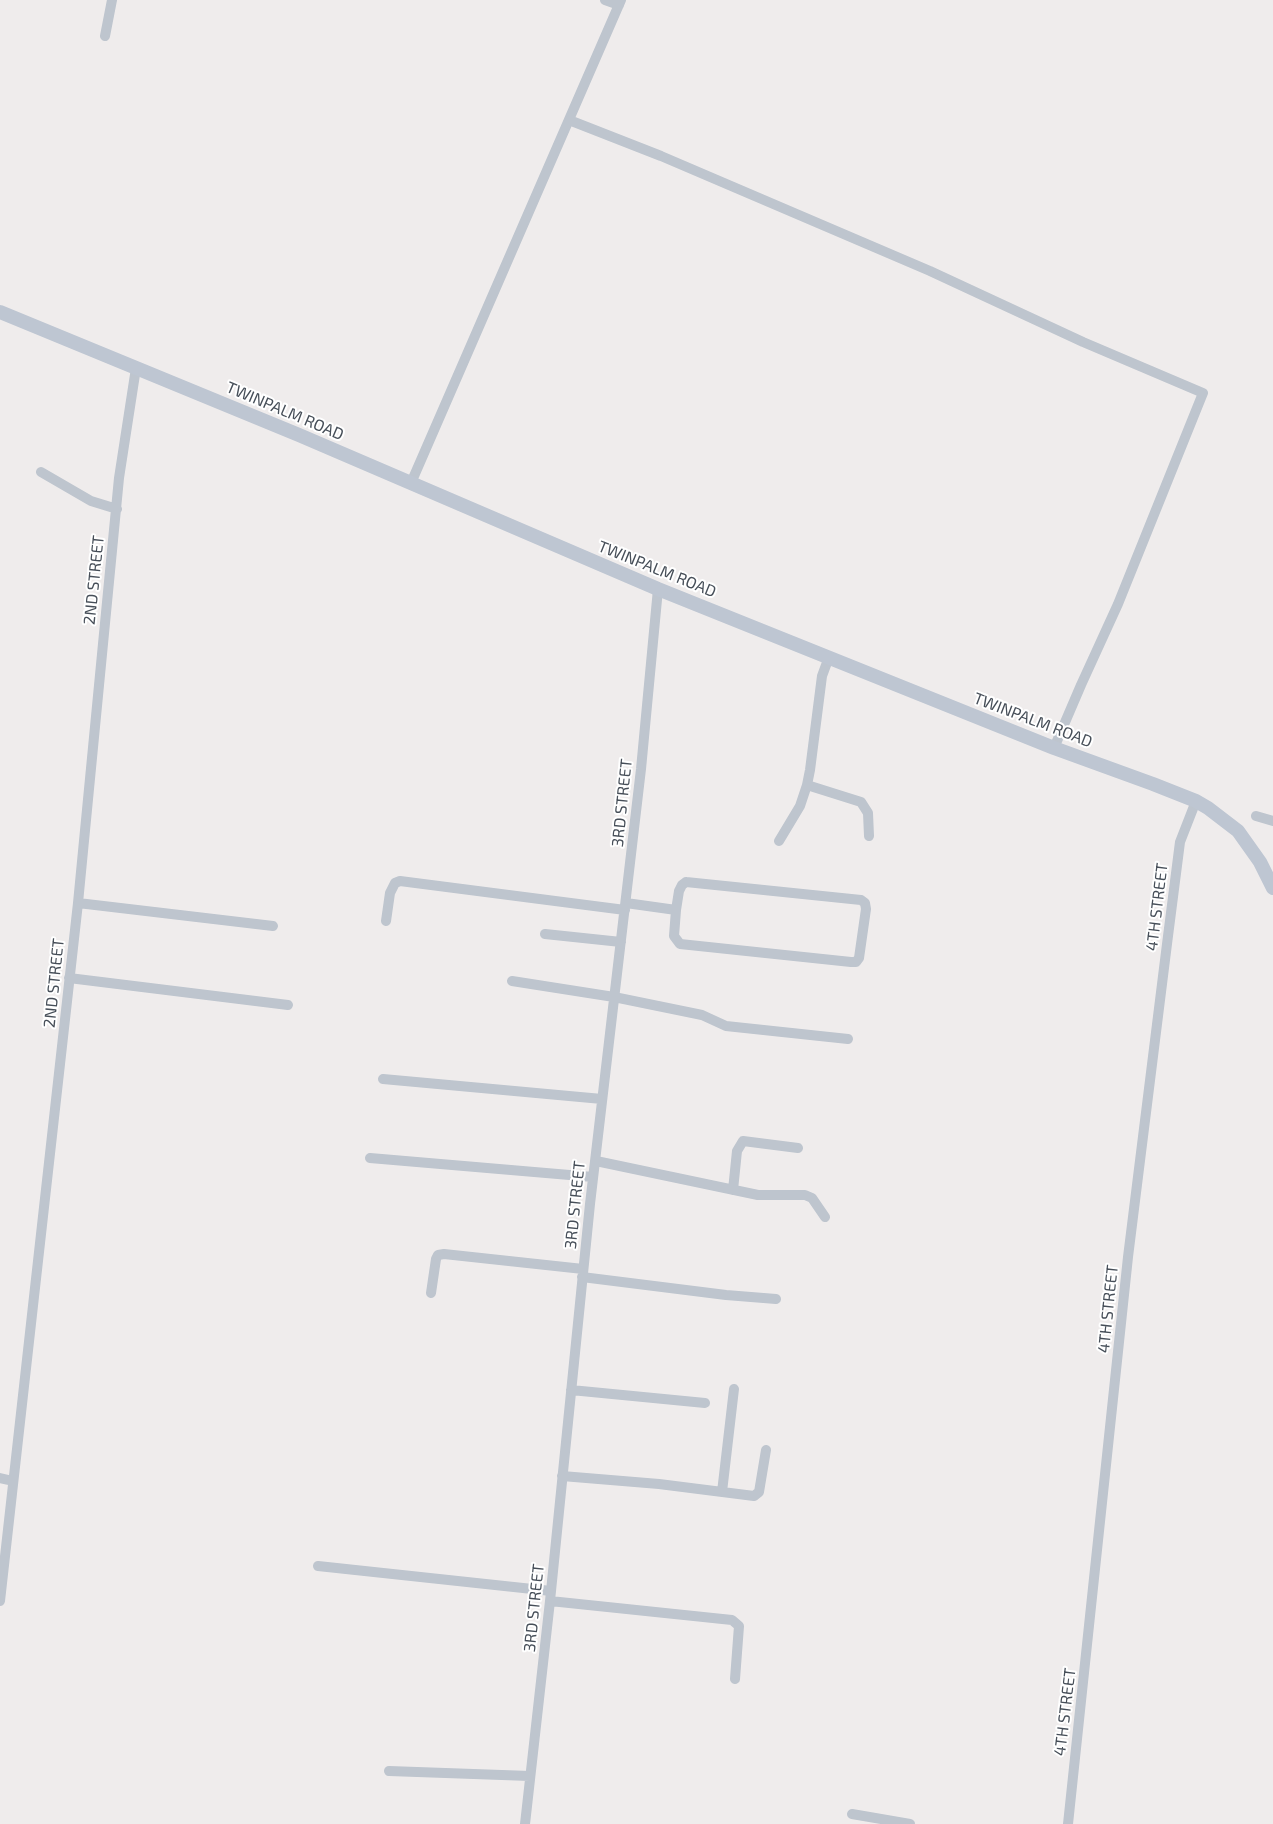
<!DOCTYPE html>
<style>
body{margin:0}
canvas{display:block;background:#efecec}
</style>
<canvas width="1273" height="1824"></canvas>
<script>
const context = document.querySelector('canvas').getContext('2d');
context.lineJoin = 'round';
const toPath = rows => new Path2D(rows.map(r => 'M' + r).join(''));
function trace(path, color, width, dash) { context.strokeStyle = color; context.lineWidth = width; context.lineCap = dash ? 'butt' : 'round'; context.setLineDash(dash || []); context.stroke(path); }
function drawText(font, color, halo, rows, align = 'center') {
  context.font = font + ' "Exo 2",sans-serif'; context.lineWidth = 4; context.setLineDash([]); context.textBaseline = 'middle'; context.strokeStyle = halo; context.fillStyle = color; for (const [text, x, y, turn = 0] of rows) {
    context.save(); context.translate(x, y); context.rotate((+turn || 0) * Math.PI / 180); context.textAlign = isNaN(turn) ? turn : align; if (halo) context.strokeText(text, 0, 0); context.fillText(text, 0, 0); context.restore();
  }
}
const street = toPath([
 [605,0,619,5],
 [105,36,112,0],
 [569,120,661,156,930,271,1083,342,1203,393,1118,604,1081,685,1054,748],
 [41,472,91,501,117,509],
 [411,483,621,0],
 [807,785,861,802,868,813,869,836],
 [1256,816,1273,821],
 [779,841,800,806,807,785,810,770,822,676,829,657],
 [686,882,861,900,865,903,866,909,859,958,856,962,851,962,680,944,674,936,676,910,679,891,682,885,686,882],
 [78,903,273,926],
 [626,903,676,910],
 [386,921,390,893,395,883,400,881,625,910],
 [545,934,621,942],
 [69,978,288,1005],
 [512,981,614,997,702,1015,726,1026,848,1039],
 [383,1079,602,1099],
 [370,1158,593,1177],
 [596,1161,758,1195,805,1195,812,1198,825,1217],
 [733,1190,737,1151,743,1141,798,1148],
 [582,1277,726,1295,776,1299],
 [431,1293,436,1259,438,1255,444,1254,583,1269],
 [571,1390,705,1403],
 [562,1476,659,1484,754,1496,759,1492,766,1450],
 [0,1478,13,1481],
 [722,1492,734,1389],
 [318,1566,551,1591],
 [0,1601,78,903,119,478,136,368],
 [550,1601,732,1620,739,1626,735,1679],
 [389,1771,530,1776],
 [852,1814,910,1824],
 [525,1824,550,1601,590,1204,641,769,658,589],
 [1068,1824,1128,1257,1167,944,1180,842,1196,801]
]);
const secondary = toPath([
 [0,312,299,435,658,589,1054,748,1153,784,1196,801,1208,808,1238,831,1260,862,1273,888]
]);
const streetNames = [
 ["TWINPALM ROAD",285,411,23],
 ["TWINPALM ROAD",657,569,22],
 ["2ND STREET",94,580,-84],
 ["TWINPALM ROAD",1033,720,21],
 ["3RD STREET",622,803,-84],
 ["4TH STREET",1157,907,-83],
 ["2ND STREET",54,983,-84],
 ["3RD STREET",575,1205,-84],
 ["4TH STREET",1108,1309,-84],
 ["3RD STREET",534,1608,-84],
 ["4TH STREET",1065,1712,-83]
];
trace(street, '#bec5ce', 10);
trace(secondary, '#bec6d2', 14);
drawText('16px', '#464e58', '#fff', streetNames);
</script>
